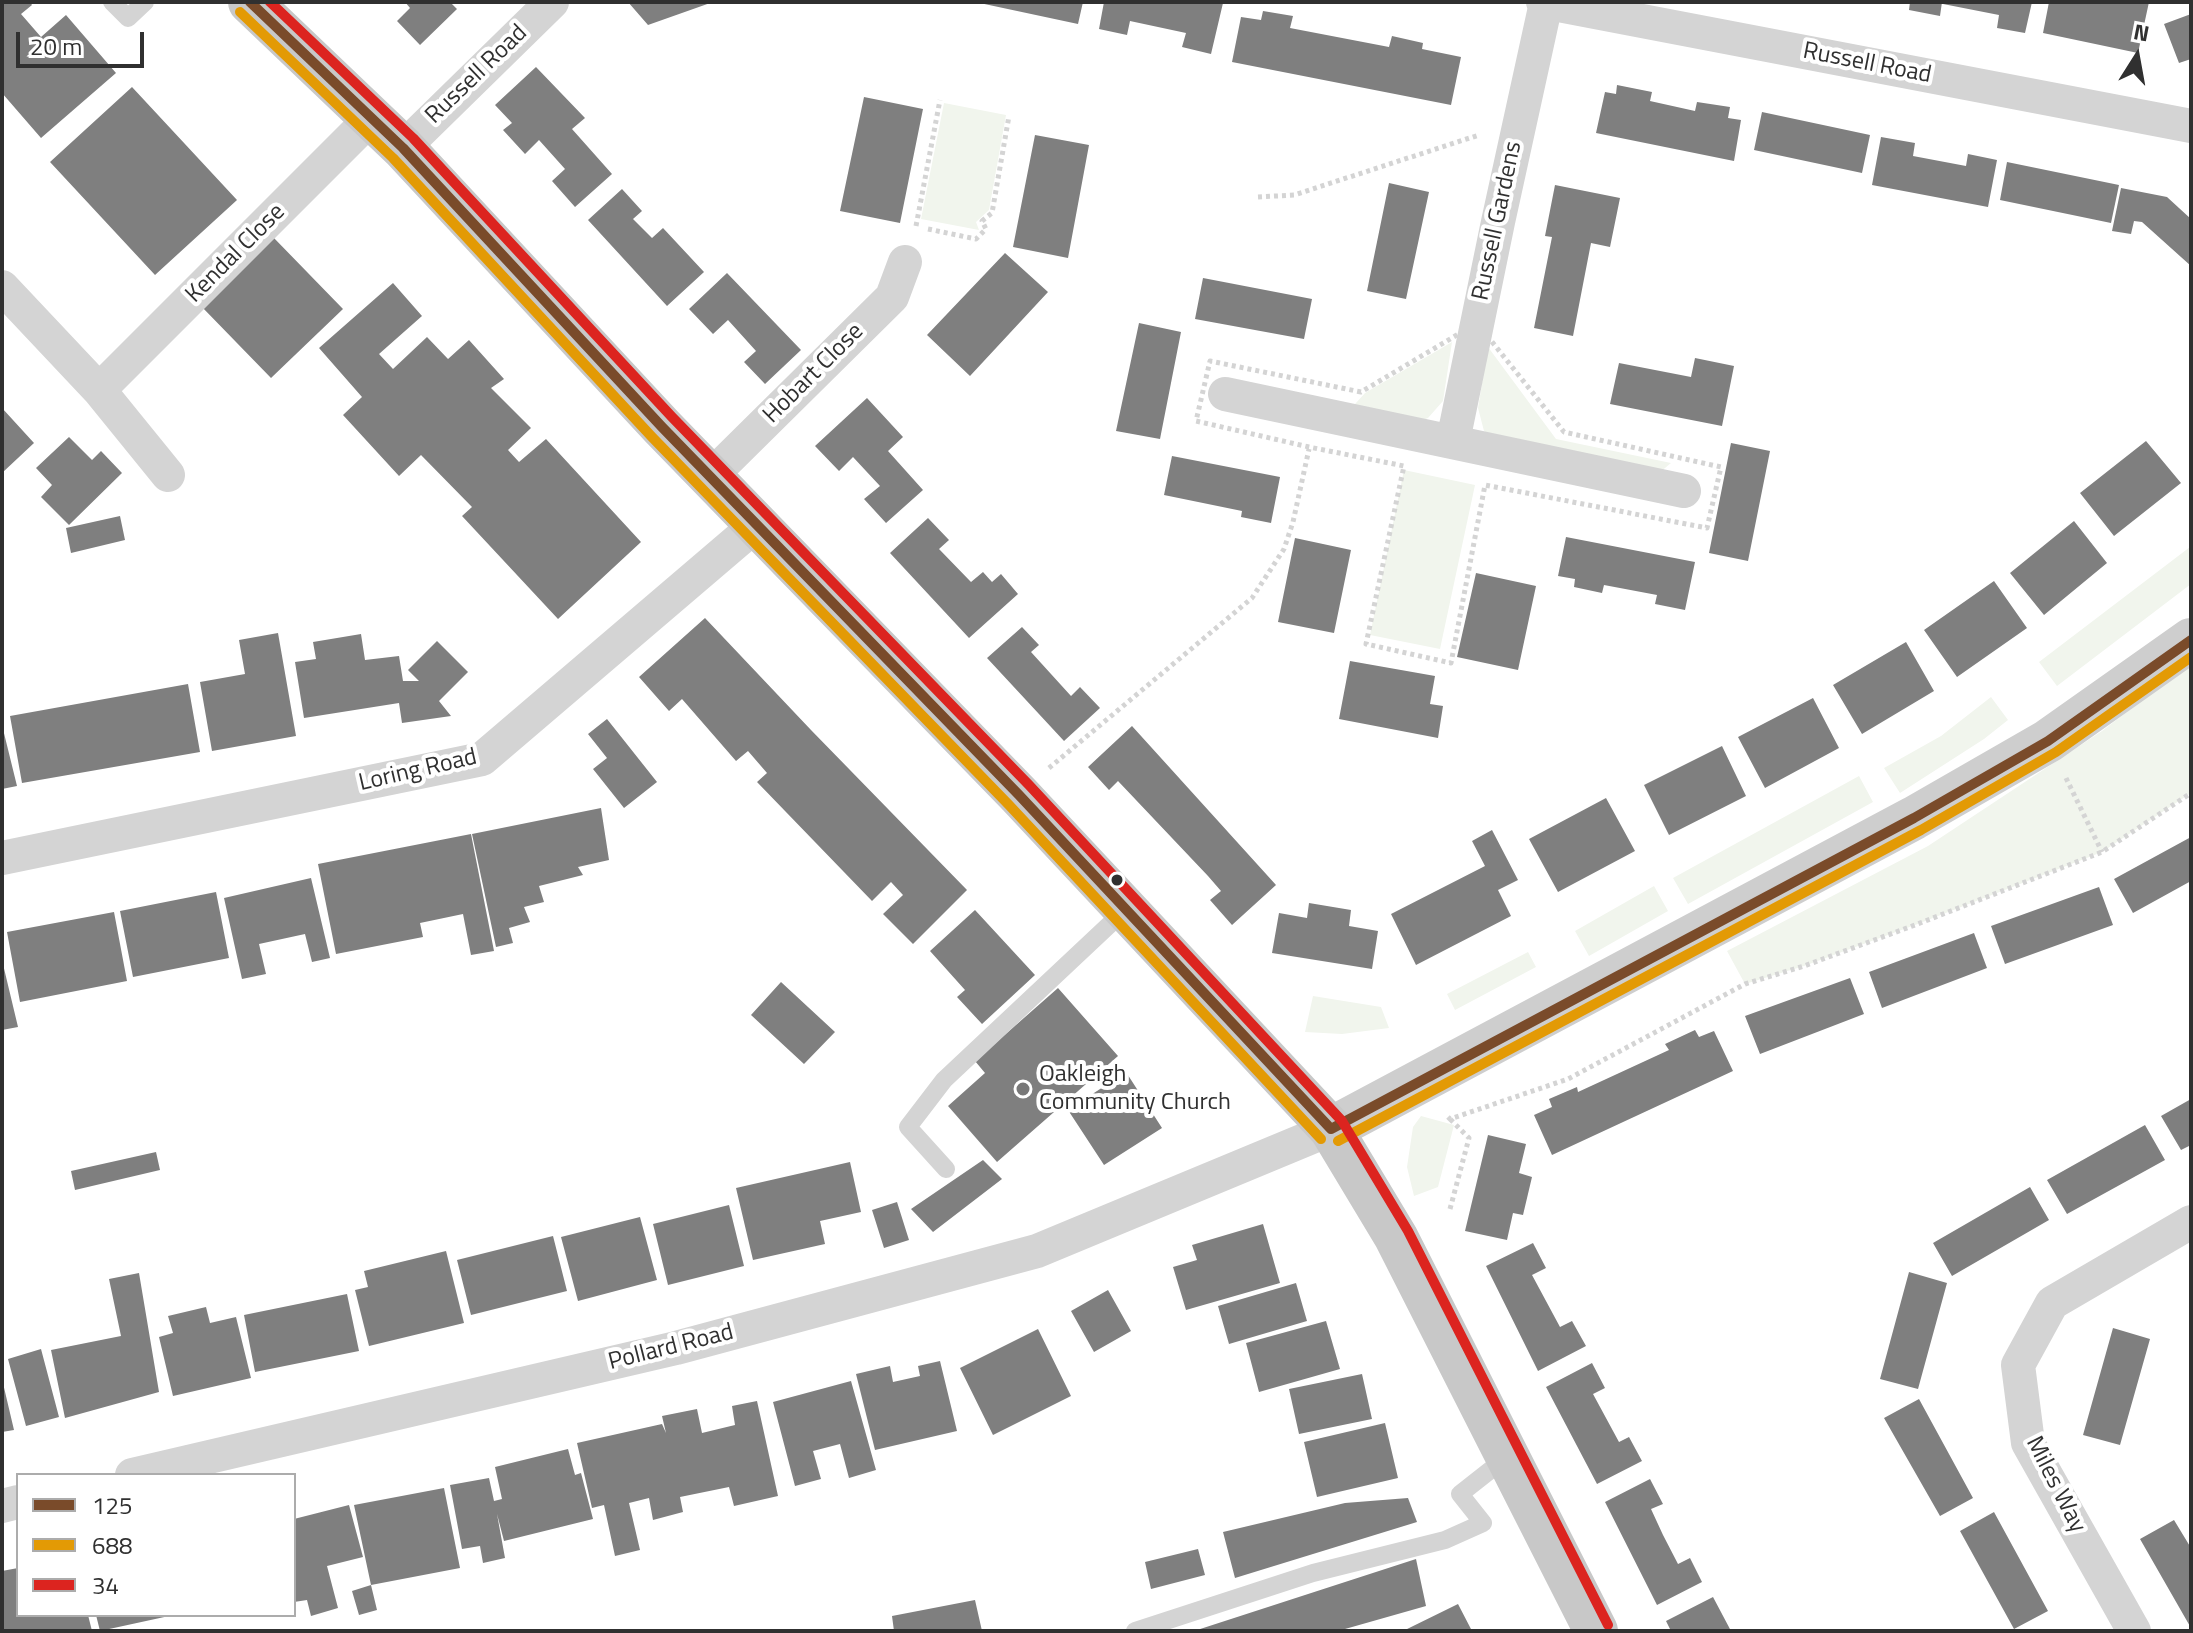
<!DOCTYPE html>
<style>
body{margin:0}
#map{position:relative;width:2193px;height:1633px;overflow:hidden;background:#fff;font-family:"Titillium Web",sans-serif}
canvas{display:block}
.frame{position:absolute;inset:0;border:4px solid #303030;pointer-events:none}
.legend{position:absolute;left:16px;top:1473px;width:280px;height:144px;box-sizing:border-box;background:#fff;border:2px solid #acacac;margin:0;padding:10px 14px;list-style:none;font-size:24px;color:#303030}
.legend li{display:flex;align-items:center;gap:16px;height:40px}
.legend b{width:40px;border:2px solid #acacac}
.north{position:absolute;left:2097px;top:16px;width:80px;height:80px;-webkit-text-stroke:6px #fff;paint-order:stroke;rotate:11deg;font-size:22px;font-weight:700;line-height:32px;text-align:center;color:#303030}
.north::after{content:'';display:block;margin:auto;width:28px;height:36px;background:#303030;clip-path:polygon(50% 0,100% 100%,50% 72%,0 100%)}
.scale{position:absolute;left:16px;top:32px;width:128px;height:36px;box-sizing:border-box;border:4px solid #303030;border-top:0;padding-left:10px;font-size:24px;line-height:28px;white-space:nowrap;color:#303030;-webkit-text-stroke:6px #fff;paint-order:stroke}
</style>
<div id="map">
<canvas width="2193" height="1633"></canvas>
<div class="frame"></div>
<ul class="legend">
<li><b style="height:10px;background:#7a4b2a"></b>125</li>
<li><b style="height:10px;background:#e39a05"></b>688</li>
<li><b style="height:10px;background:#dc241f"></b>34</li>
</ul>
<div class="north">N</div>
<div class="scale">20 m</div>
</div>
<script>
const context = document.querySelector('canvas').getContext('2d');
context.lineJoin = 'round';
function fillPath(path, color) { context.fillStyle = color; context.fill(path, 'evenodd'); }
const toPath = rows => new Path2D(rows.map(r => 'M' + r).join(''));
function trace(path, color, width, dash) { context.strokeStyle = color; context.lineWidth = width; context.lineCap = dash ? 'butt' : 'round'; context.setLineDash(dash || []); context.stroke(path); }
function drawText(font, color, halo, rows, align = 'center') {
  context.font = font + ' "Titillium Web",sans-serif'; context.lineWidth = 8; context.setLineDash([]); context.textBaseline = 'middle'; context.strokeStyle = halo; context.fillStyle = color; for (const [text, x, y, turn = 0] of rows) {
    context.save(); context.translate(x, y); context.rotate((+turn || 0) * Math.PI / 180); context.textAlign = isNaN(turn) ? turn : align; if (halo) context.strokeText(text, 0, 0); context.fillText(text, 0, 0); context.restore();
  }
}
const green = toPath([
 [944,103,1006,115,989,210,976,222,979,230,921,219],
 [1452,342,1443,401,1428,418,1410,425,1346,414,1365,393],
 [1488,347,1556,439,1671,463,1653,478,1500,446,1484,431,1478,408],
 [1404,470,1475,485,1440,649,1370,635],
 [2190,547,2191,584,2057,686,2039,662],
 [2191,663,2191,793,2102,852,1915,925,1804,966,1745,984,1727,951,1928,846,2102,731],
 [1991,697,2008,720,1984,739,1900,793,1884,768,1941,736],
 [1859,776,1873,802,1688,904,1673,878],
 [1654,886,1668,911,1589,956,1575,931],
 [1528,952,1536,967,1455,1010,1447,994],
 [1313,996,1381,1007,1389,1028,1342,1034,1305,1032],
 [1421,1116,1454,1125,1438,1187,1414,1196,1407,1167,1413,1127]
]);
const building = toPath([
 [2,2,30,2,32,5,21,14,41,37,66,15,116,73,41,138,2,93],
 [405,2,450,2,457,9,420,45,397,21,410,8],
 [628,2,713,2,648,25],
 [975,2,1083,2,1078,24],
 [1104,2,1223,3,1211,54,1182,47,1186,33,1130,21,1127,35,1099,29],
 [1910,2,1942,2,1940,16,1909,10],
 [1943,2,2032,2,2025,33,1997,28,1999,15,1943,4],
 [2049,2,2149,2,2138,53,2043,33],
 [1263,11,1293,16,1290,28,1389,47,1392,36,1423,43,1422,49,1461,57,1451,105,1232,62,1241,17,1261,20],
 [2191,14,2191,59,2179,63,2164,24],
 [536,67,585,118,572,129,612,174,575,207,552,181,565,169,539,140,525,154,503,130,512,123,495,105],
 [1617,85,1652,92,1650,101,1695,111,1697,102,1730,107,1728,118,1741,120,1734,161,1596,133,1605,92,1616,94],
 [132,87,237,200,155,275,50,162],
 [864,97,923,109,900,223,840,211],
 [1762,112,1870,135,1862,173,1754,150],
 [1035,135,1089,145,1068,258,1013,247],
 [1881,137,1915,143,1913,156,1966,166,1968,154,1997,160,1988,207,1872,185],
 [2007,162,2119,185,2111,223,2000,200],
 [1389,183,1429,192,1406,299,1367,291],
 [1555,185,1620,198,1610,247,1591,243,1573,336,1534,328,1552,237,1545,236],
 [2121,188,2167,197,2191,219,2191,266,2142,222,2134,221,2131,234,2112,231],
 [622,189,642,211,633,219,652,238,663,228,704,272,667,306,588,220],
 [273,237,343,309,271,378,201,306],
 [1005,253,1048,292,970,376,927,335],
 [727,273,801,350,765,384,744,362,756,351,728,320,713,334,689,309],
 [1203,278,1312,299,1304,339,1195,319],
 [393,283,422,316,379,354,393,369,427,337,448,359,469,340,504,379,491,388,531,428,508,450,519,462,546,439,641,542,558,619,462,516,472,507,421,455,399,476,343,415,362,397,319,348],
 [1139,323,1181,332,1160,439,1116,431],
 [1695,358,1734,366,1722,426,1610,404,1619,363,1691,377],
 [867,398,903,437,888,451,923,490,886,523,864,499,880,486,866,471,853,457,839,471,815,446],
 [2,408,34,443,2,473],
 [69,437,92,460,101,451,122,473,69,525,41,497,52,485,36,468],
 [2146,441,2181,483,2114,536,2080,493],
 [1731,443,1770,451,1748,561,1709,553],
 [1172,456,1280,477,1271,523,1241,517,1242,511,1164,495],
 [120,516,125,540,71,553,66,528],
 [928,518,949,540,939,549,971,582,983,572,992,582,1001,574,1018,594,969,638,890,553],
 [2074,521,2107,563,2044,615,2010,573],
 [1566,537,1695,562,1685,610,1655,604,1657,595,1604,585,1602,593,1574,587,1575,579,1558,576],
 [1295,538,1351,550,1334,633,1278,622],
 [1476,573,1536,586,1518,670,1457,657],
 [1994,581,2027,628,1957,677,1924,630],
 [705,618,811,730,967,890,913,944,883,914,903,895,891,882,872,901,757,782,767,773,748,751,736,761,682,699,669,711,639,677],
 [1022,627,1039,645,1031,652,1071,696,1080,687,1100,708,1064,741,987,658],
 [278,633,296,736,212,751,200,682,245,674,239,640],
 [361,634,365,660,399,656,403,681,419,681,408,670,437,641,468,672,439,701,451,716,402,723,399,703,304,718,295,662,316,659,313,642],
 [1906,642,1934,691,1862,734,1833,685],
 [1350,661,1435,676,1430,704,1443,706,1438,738,1339,719],
 [188,684,200,752,22,783,10,716],
 [1813,698,1839,748,1765,788,1738,737],
 [607,719,657,782,624,808,593,769,607,758,588,734],
 [2,725,17,786,2,789],
 [1132,726,1276,885,1232,925,1210,900,1221,891,1208,876,1118,781,1109,790,1088,767],
 [1722,746,1746,796,1669,835,1644,785],
 [1606,798,1635,851,1558,892,1529,839],
 [601,808,609,860,578,867,583,875,539,886,544,902,524,907,530,922,509,928,513,943,496,947,472,834],
 [1492,830,1518,880,1498,890,1511,916,1416,965,1391,914,1485,866,1472,841],
 [471,834,494,951,471,955,463,914,420,923,423,937,336,954,318,864],
 [2191,837,2191,881,2133,913,2114,879],
 [311,878,330,958,312,962,305,934,259,944,266,974,242,979,224,898],
 [2099,887,2113,925,2005,964,1991,926],
 [216,892,229,958,133,977,120,911],
 [1309,903,1351,910,1349,926,1378,931,1372,969,1272,953,1279,913,1307,918],
 [975,910,1035,975,982,1024,957,997,965,990,930,951],
 [114,912,127,981,20,1002,7,932],
 [1974,933,1987,968,1882,1008,1869,972],
 [2,960,18,1027,2,1030],
 [1850,978,1864,1014,1760,1054,1745,1016],
 [781,982,835,1032,804,1064,751,1015],
 [1058,988,1118,1056,997,1162,948,1106,985,1073,975,1061],
 [1695,1030,1699,1037,1714,1031,1733,1071,1552,1155,1534,1115,1552,1107,1549,1099,1577,1087,1578,1092,1669,1050,1665,1044],
 [1126,1072,1162,1128,1104,1165,1068,1110],
 [2191,1099,2191,1145,2181,1150,2161,1116],
 [2145,1125,2165,1160,2067,1214,2047,1180],
 [1488,1135,1526,1144,1519,1173,1532,1177,1523,1215,1513,1213,1507,1240,1465,1231],
 [156,1152,160,1170,75,1190,71,1171],
 [983,1160,1002,1179,933,1232,911,1209],
 [850,1162,861,1212,820,1221,825,1244,753,1260,736,1188],
 [2030,1187,2049,1220,1952,1276,1933,1243],
 [897,1202,909,1240,884,1248,872,1210],
 [729,1205,744,1266,668,1285,653,1224],
 [640,1217,657,1280,578,1301,561,1237],
 [1263,1224,1280,1283,1186,1310,1173,1267,1197,1260,1192,1245],
 [553,1236,567,1291,471,1315,457,1260],
 [1533,1243,1546,1268,1532,1275,1560,1327,1572,1321,1586,1346,1538,1371,1486,1266],
 [446,1251,464,1323,369,1346,355,1290,368,1287,364,1271],
 [1909,1272,1947,1283,1918,1389,1880,1379],
 [139,1273,159,1392,65,1418,51,1350,121,1336,109,1279],
 [1296,1283,1307,1321,1229,1344,1218,1306],
 [1108,1290,1131,1331,1094,1352,1071,1311],
 [347,1294,359,1351,255,1372,244,1315],
 [206,1307,210,1323,236,1317,251,1378,173,1396,159,1337,173,1333,168,1316],
 [1326,1321,1340,1369,1259,1392,1246,1343],
 [2113,1328,2150,1339,2120,1445,2083,1435],
 [1038,1329,1071,1396,993,1435,960,1368],
 [41,1349,59,1417,26,1426,8,1359],
 [940,1361,957,1431,875,1450,856,1374,890,1366,893,1382,920,1376,918,1366],
 [1592,1363,1605,1388,1593,1394,1619,1442,1629,1437,1642,1461,1597,1484,1546,1387],
 [1362,1374,1372,1419,1299,1434,1289,1389],
 [2,1379,14,1430,2,1432],
 [851,1381,876,1470,849,1478,840,1444,813,1451,821,1479,795,1486,773,1402],
 [1919,1399,1973,1498,1940,1516,1884,1418],
 [757,1401,778,1496,734,1506,729,1487,680,1497,683,1512,653,1520,649,1498,629,1503,640,1550,615,1556,604,1505,592,1508,577,1443,662,1424,666,1433,662,1416,697,1409,702,1433,735,1425,732,1406],
 [1385,1423,1398,1478,1317,1497,1304,1442],
 [568,1449,575,1475,581,1473,593,1519,504,1541,497,1514,505,1558,483,1563,480,1546,462,1549,450,1485,489,1478,494,1501,502,1499,495,1467],
 [1650,1479,1663,1504,1651,1509,1663,1535,1678,1564,1690,1558,1702,1582,1657,1605,1605,1502],
 [444,1488,460,1568,371,1585,377,1610,359,1615,352,1591,371,1585,354,1505],
 [1408,1498,1417,1522,1235,1578,1223,1532,1345,1503],
 [349,1505,363,1557,327,1566,338,1608,311,1616,307,1600,294,1602,294,1519],
 [1994,1512,2048,1611,2014,1629,1960,1531],
 [2174,1520,2191,1548,2191,1628,2140,1539],
 [1198,1549,1205,1575,1151,1589,1145,1562],
 [1416,1559,1426,1606,1338,1631,1194,1631],
 [18,1568,18,1615,88,1615,92,1631,2,1631,2,1571],
 [1713,1597,1731,1631,1671,1631,1666,1621],
 [975,1600,982,1631,894,1631,892,1616],
 [1458,1604,1472,1631,1403,1631],
 [96,1615,169,1615,169,1616,100,1631]
]);
const path = toPath([
 [1258,197,1294,195,1479,135],
 [916,226,940,100],
 [928,229,976,239,986,229,982,221,992,213,1009,116],
 [1477,323,1564,432,1721,467,1707,528,1485,485,1451,663,1366,644,1404,466,1309,447,1196,421,1210,361,1361,392,1477,323],
 [1049,768,1252,598,1284,549,1293,522,1309,449],
 [2066,778,2102,852],
 [1448,1117,1450,1119,1568,1079,1745,984,1804,966,1915,925,2102,852,2191,793],
 [1450,1209,1469,1138,1450,1119]
]);
const lane = toPath([
 [112,2,128,18,145,2],
 [946,1169,908,1127,944,1080,1125,910],
 [1135,1631,1313,1573,1445,1540,1483,1523,1460,1494,1507,1457]
]);
const street = toPath([
 [1543,2,2191,126],
 [403,148,552,2],
 [2,287,99,390,168,475],
 [99,390,372,117],
 [1225,394,1684,491],
 [1453,441,1498,222,1546,3],
 [710,477,892,297,905,262],
 [2,858,482,759,756,525],
 [132,1475,676,1348,1037,1251,1331,1129],
 [2,1506,18,1502],
 [2134,1631,2028,1443,2018,1365,2052,1303,2191,1222]
]);
const secondary = toPath([
 [1331,1129,1914,818,2048,741,2191,640]
]);
const primary = toPath([
 [250,2,403,148,662,427,1019,795,1331,1129,1396,1237,1596,1631]
]);
const bus1 = toPath([
 [250,2,403,148,662,427,1019,795,1331,1129],
 [1331,1129,1914,818,2048,741,2191,640]
]);
const bus2 = toPath([
 [240,12,393,158,652,437,1009,805,1321,1139],
 [1338,1141,1921,830,2056,752,2191,657]
]);
const bus3 = toPath([
 [270,2,413,138,672,417,1029,785,1342,1121,1408,1231,1608,1625]
]);
const markers = [
 [1117,880,7,"#303030"],
 [1023,1089,8,"#787878"]
];
const streetNames = [
 ["Russell Road",1867,64,11],
 ["Russell Road",477,75,-44],
 ["Russell Gardens",1498,221,-78],
 ["Kendal Close",236,254,-45],
 ["Hobart Close",814,374,-45],
 ["Loring Road",418,771,-13],
 ["Pollard Road",671,1348,-14],
 ["Miles Way",2055,1485,63]
];
const poiNames = [
 ["Oakleigh",1039,1075],
 ["Community Church",1039,1103]
];
fillPath(green, '#f1f5ed');
fillPath(building, '#7f7f7f');
trace(path, '#d4d4d4', 5, [4, 4]);
trace(lane, '#d4d4d4', 18);
trace(street, '#d4d4d4', 34);
trace(secondary, '#cecece', 44);
trace(primary, '#c8c8c8', 44);
trace(bus1, '#7a4b2a', 10);
trace(bus2, '#e39a05', 10);
trace(bus3, '#dc241f', 10);
for (const [x, y, r, color] of markers) { const dot = new Path2D(); dot.arc(x, y, r, 0, 2 * Math.PI); context.fillStyle = color; context.fill(dot); trace(dot, '#fff', 3); }
drawText('24px', '#303030', '#fff', streetNames);
drawText('24px', '#303030', '#fff', poiNames, 'left');
</script>
